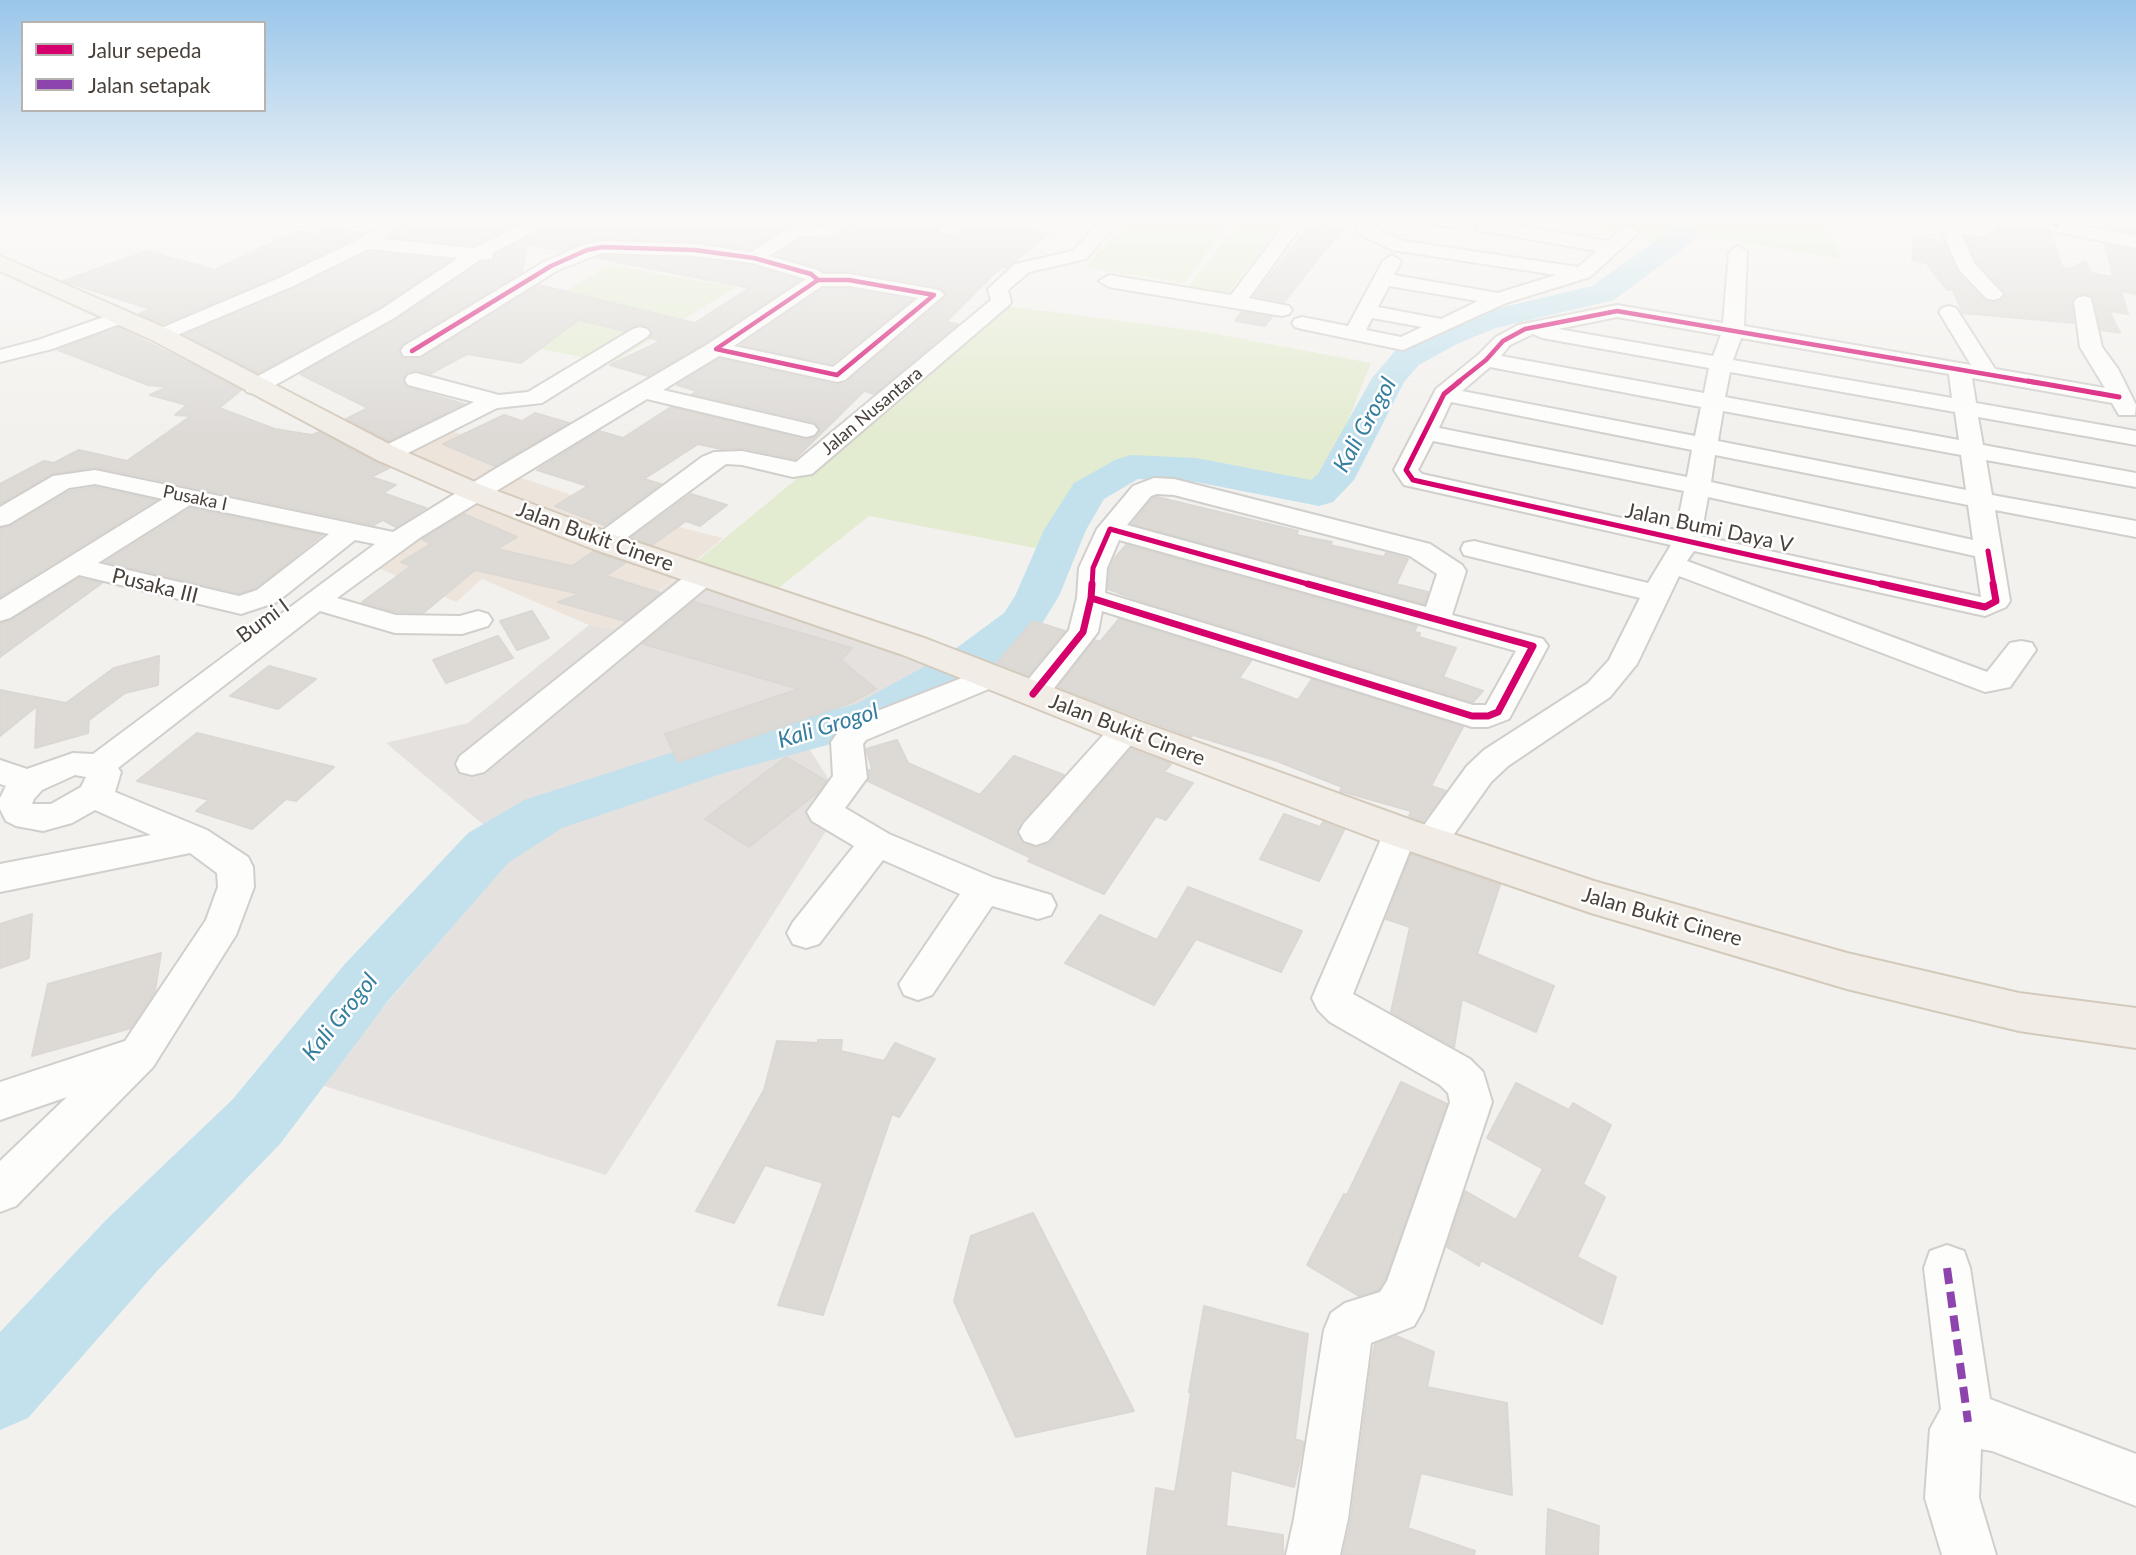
<!DOCTYPE html>
<style>
body{margin:0}
#map{position:relative;width:2136px;height:1555px;overflow:hidden;background:#f3f1ee;font-family:Lato,sans-serif}
canvas{display:block}
.legend{position:absolute;left:21px;top:21px;width:245px;height:91px;box-sizing:border-box;background:#fff;border:2px solid #b6b3b0;margin:0;padding:9px 12px;list-style:none;font-size:21px;color:#49413a}
.legend li{display:flex;align-items:center;gap:14px;height:35px}
.legend b{width:35px;border:2px solid #b6b3b0}
</style>
<div id="map">
<canvas width="2136" height="1555"></canvas>
<ul class="legend">
<li><b style="height:9px;background:#d6006c"></b>Jalur sepeda</li>
<li><b style="height:9px;background:#8e44ad"></b>Jalan setapak</li>
</ul>
</div>
<script>
const context = document.querySelector('canvas').getContext('2d');
context.lineJoin = 'round';
function fillPath(path, color) { context.fillStyle = color; context.fill(path, 'evenodd'); }
const toPath = rows => new Path2D(rows.map(r => 'M' + r).join(''));
function trace(path, color, width, dash) { context.strokeStyle = color; context.lineWidth = width; context.lineCap = dash ? 'butt' : 'round'; context.setLineDash(dash || []); context.stroke(path); }
function drawText(font, color, halo, rows, align = 'center') {
  context.font = font + ' Lato,sans-serif'; context.lineWidth = 5; context.setLineDash([]); context.textBaseline = 'middle'; context.strokeStyle = halo; context.fillStyle = color; for (const [text, x, y, turn = 0] of rows) {
    context.save(); context.translate(x, y); context.rotate((+turn || 0) * Math.PI / 180); context.textAlign = isNaN(turn) ? turn : align; if (halo) context.strokeText(text, 0, 0); context.fillText(text, 0, 0); context.restore();
  }
}
const commercial = toPath([
 [439,428,541,456,513,475,630,515,723,538,614,629,589,625,482,579,456,602,378,568,467,497,380,456]
]);
const industrial = toPath([
 [690,567,948,665,912,703,810,750,844,803,606,1175,318,1084,516,852,386,743,468,723,589,625,614,629]
]);
const green = toPath([
 [1130,221,1230,221,1185,283,1083,267],
 [1239,221,1284,221,1227,295,1185,291],
 [1603,221,1834,221,1830,232,1841,259,1683,232,1665,244,1600,232],
 [608,265,737,287,612,363,489,339],
 [613,303,667,316,637,335,582,321],
 [1006,306,1206,332,1371,363,1319,494,1196,470,1131,467,1088,491,1056,552,869,516,771,594,690,567]
]);
const river = toPath([
 [1671,221,1699,221,1696,236,1692,242,1614,300,1496,328,1457,344,1419,365,1404,382,1354,480,1333,502,1319,506,1196,482,1138,479,1104,499,1086,530,1059,596,1037,632,985,674,890,728,724,773,562,828,508,863,388,1001,280,1144,158,1270,28,1418,0,1430,0,1332,106,1220,232,1100,344,965,468,833,524,800,692,746,856,704,951,652,1004,613,1015,596,1044,530,1074,483,1117,459,1131,455,1196,458,1311,480,1318,474,1372,378,1395,351,1433,330,1474,314,1592,286,1668,232,1671,221]
]);
const building = toPath([
 [410,221,488,226,495,222,516,225,474,245,390,237,410,221],
 [566,221,795,221,750,249,695,241,602,238,563,251,528,244,522,272,403,344,399,350,402,357,421,358,539,285,695,323,749,288,597,258,602,256,695,259,751,266,800,280,707,342,648,376,610,365,661,341,650,338,653,333,649,327,639,324,624,331,579,320,521,363,467,354,430,374,417,370,407,372,403,379,406,387,464,404,389,441,346,419,368,408,300,374,395,320,481,263,494,261,495,255,554,223,566,221],
 [854,221,944,221,936,230,948,238,956,236,969,222,1050,233,1007,268,1001,267,946,322,958,324,874,394,864,391,795,459,743,448,721,449,698,444,644,479,661,484,605,525,555,506,588,486,537,470,599,431,623,438,671,407,805,440,816,437,821,430,815,422,692,394,697,391,677,385,719,359,836,385,846,383,946,297,943,289,935,286,849,271,824,271,775,255,802,239,830,239,854,221],
 [1999,221,2018,221,2028,229,2051,233,2062,267,2070,269,2086,261,2091,273,2113,277,2105,244,2136,250,2136,294,2121,291,2128,314,2109,311,2120,333,2101,330,2094,297,2085,293,2076,295,2072,300,2074,323,1963,313,1953,290,1947,290,1926,263,1912,260,1914,237,1944,242,1957,272,1984,300,1992,303,2001,301,2005,292,1977,263,1966,238,1986,238,1998,231,1999,221],
 [2099,221,2131,224,2136,233,2101,227,2099,221],
 [1311,223,1343,228,1284,302,1254,296,1311,223],
 [328,228,364,233,276,277,163,324,139,314,150,309,63,281,146,251,215,270,296,231,316,234,328,228],
 [368,252,450,260,379,308,258,373,185,335,292,289,368,252],
 [823,289,849,289,912,300,832,364,741,345,823,289],
 [1242,312,1272,317,1265,326,1235,321,1242,312],
 [118,327,241,390,219,408,275,429,312,435,319,432,389,468,371,477,396,485,383,493,426,508,396,527,383,520,374,525,95,467,52,474,0,504,0,484,44,461,54,463,79,450,127,461,191,416,175,415,187,405,150,395,167,387,148,385,58,350,118,327],
 [535,413,569,423,495,466,443,444,504,415,522,421,535,413],
 [95,487,156,500,0,597,0,528,10,526,70,491,95,487],
 [691,494,727,505,700,526,686,521,652,545,631,538,691,494],
 [1157,497,1298,531,1296,535,1332,542,1330,545,1384,557,1386,553,1408,559,1396,584,1428,592,1424,604,1132,524,1153,498,1157,497],
 [191,508,322,535,256,588,239,593,105,562,191,508],
 [464,514,517,537,497,549,572,566,593,552,625,563,606,576,661,593,625,621,558,602,580,594,475,570,423,613,396,612,362,602,411,566,401,562,431,544,422,539,464,514],
 [1126,545,1417,626,1414,632,1420,633,1419,637,1456,648,1443,677,1483,691,1473,702,1135,599,1108,589,1110,569,1114,559,1126,545],
 [79,578,102,583,0,657,0,623,11,620,79,578],
 [694,602,852,648,841,660,876,689,850,703,678,762,665,734,799,689,643,644,694,602],
 [532,611,549,638,517,650,500,621,532,611],
 [1119,619,1251,661,1239,678,1298,700,1312,679,1463,727,1431,786,1446,791,1423,821,1409,816,1411,811,1340,791,1342,787,1277,761,1193,735,1191,737,1058,687,1095,640,1100,642,1119,619],
 [1033,621,1065,631,1028,675,997,663,1033,621],
 [498,636,513,658,446,683,433,660,498,636],
 [159,656,158,685,125,693,89,720,88,733,35,748,37,706,0,736,0,690,66,703,114,668,159,656],
 [269,666,316,679,278,709,230,696,269,666],
 [197,733,334,767,296,801,286,799,252,829,196,811,209,800,137,781,197,733],
 [897,740,908,763,980,795,1014,756,1064,775,1017,831,1022,842,1035,847,1050,843,1131,749,1171,764,1164,772,1193,783,1166,820,1156,816,1104,894,1028,861,1031,858,868,781,869,770,872,769,866,749,897,740],
 [786,757,826,781,819,791,749,847,705,819,786,757],
 [1284,814,1320,827,1323,822,1344,830,1319,881,1260,859,1284,814],
 [1411,854,1500,885,1477,954,1554,986,1536,1032,1462,999,1454,1047,1391,1012,1410,927,1386,919,1411,854],
 [1188,887,1302,931,1281,972,1196,939,1154,1005,1065,963,1100,915,1157,940,1188,887],
 [32,914,29,958,0,968,0,924,32,914],
 [161,953,155,991,131,1028,32,1056,48,984,161,953],
 [818,1040,842,1040,841,1051,884,1061,895,1043,935,1059,899,1117,892,1114,823,1315,778,1305,823,1183,765,1165,734,1223,696,1211,764,1090,777,1041,818,1043,818,1040],
 [1401,1082,1447,1104,1385,1280,1378,1290,1359,1296,1307,1265,1344,1194,1347,1195,1401,1082],
 [1516,1083,1569,1110,1573,1103,1611,1125,1583,1184,1605,1197,1577,1257,1616,1277,1602,1324,1481,1260,1479,1266,1447,1247,1465,1191,1516,1220,1543,1169,1487,1138,1516,1083],
 [1033,1213,1134,1411,1016,1437,954,1301,971,1236,1033,1213],
 [1204,1306,1308,1334,1295,1439,1304,1442,1294,1487,1231,1470,1226,1526,1283,1535,1283,1555,1147,1555,1156,1488,1175,1492,1191,1393,1189,1392,1204,1306],
 [1396,1336,1434,1352,1427,1387,1507,1403,1512,1495,1421,1473,1408,1528,1475,1551,1474,1555,1343,1555,1351,1520,1372,1359,1375,1344,1396,1336],
 [1548,1509,1599,1526,1598,1555,1546,1555,1548,1509]
]);
const minor = toPath([
 [386,221,407,221,383,239,474,248,530,221,553,221,493,253,492,259,480,260,394,318,263,392,255,394,247,392,244,387,247,382,380,310,458,258,368,249,291,287,168,339,161,341,154,339,151,335,154,331,277,279,359,239,386,221],
 [800,221,821,221,815,227,820,227,831,221,852,221,829,237,801,236,769,256,818,270,823,274,849,274,934,289,941,291,944,295,845,380,837,382,719,356,663,390,814,425,818,430,814,435,806,437,647,399,421,537,337,598,396,615,460,616,478,611,488,614,492,620,488,626,462,634,395,633,320,611,118,768,121,772,115,792,207,830,248,857,253,867,254,887,236,935,153,1067,16,1206,0,1212,0,1161,67,1097,0,1120,0,1082,125,1041,206,920,218,887,217,873,190,853,0,892,0,864,151,835,95,810,72,823,43,831,16,826,6,821,0,809,0,798,6,786,0,784,0,760,27,769,73,753,93,754,375,544,355,540,277,602,241,614,79,575,10,618,0,621,0,600,163,499,95,484,69,488,9,524,0,526,0,507,53,476,95,470,393,532,495,469,708,344,806,279,752,263,695,256,602,253,558,270,420,356,404,356,401,351,404,346,544,262,580,246,602,241,695,244,751,252,800,221],
 [822,286,849,286,918,298,833,367,734,346,822,286],
 [190,505,329,534,257,590,239,596,98,563,190,505],
 [75,775,86,777,81,787,51,804,32,804,34,799,42,790,75,775],
 [948,221,967,221,954,234,948,235,939,230,948,221],
 [1100,221,1119,221,1086,259,1029,272,1008,290,1011,302,1008,306,812,474,793,477,742,465,726,464,613,548,604,550,595,548,591,542,595,536,702,457,714,452,742,451,796,462,991,300,988,289,1015,264,1073,251,1100,221],
 [1287,221,1305,221,1249,298,1289,306,1292,310,1289,314,1282,316,1109,287,1099,281,1109,275,1231,295,1287,221],
 [1361,221,1379,221,1376,228,1404,241,1578,267,1597,251,1482,231,1476,230,1474,221,1492,221,1608,241,1624,228,1630,227,1639,232,1590,277,1506,303,1403,350,1302,329,1295,327,1292,323,1295,319,1302,317,1348,326,1383,261,1392,255,1401,261,1394,275,1498,293,1556,275,1392,250,1360,234,1357,230,1361,221],
 [1389,286,1478,301,1441,319,1378,307,1389,286],
 [1372,318,1422,327,1401,337,1366,330,1372,318],
 [1432,221,1460,221,1461,222,1452,227,1435,225,1432,221],
 [1978,221,1996,221,1997,229,1985,236,1962,235,1975,264,2003,294,2000,298,1993,300,1986,298,1959,270,1941,229,1950,224,1979,225,1978,221],
 [2020,221,2055,221,2136,236,2136,248,2029,226,2020,221],
 [1738,246,1747,252,1744,326,1971,365,1939,312,1942,308,1949,306,1956,308,1995,369,2105,388,2080,347,2074,302,2077,298,2084,296,2091,298,2102,347,2118,369,2136,405,2135,415,2119,415,2112,403,1972,378,1976,403,2136,431,2136,445,1978,417,1983,445,2136,473,2136,487,1986,460,1992,495,2136,521,2136,537,1995,510,2010,601,2006,607,1985,616,1694,551,1687,561,1987,672,2010,643,2021,641,2032,643,2036,650,2010,687,1985,692,1679,576,1637,664,1610,697,1508,766,1491,782,1442,851,1430,855,1418,851,1413,843,1353,994,1470,1059,1483,1072,1492,1102,1423,1310,1414,1326,1371,1343,1348,1519,1340,1555,1286,1555,1294,1519,1324,1330,1331,1313,1345,1303,1380,1292,1387,1281,1450,1102,1448,1093,1440,1085,1330,1022,1318,1010,1312,998,1388,823,1400,819,1412,823,1417,832,1416,836,1467,766,1484,750,1588,683,1609,660,1640,598,1464,555,1461,549,1464,543,1474,541,1648,583,1671,545,1404,485,1394,470,1436,389,1478,355,1496,337,1518,325,1617,305,1723,323,1729,252,1738,246],
 [1617,317,1721,335,1713,356,1558,329,1617,317],
 [1533,334,1542,338,1709,368,1704,393,1501,356,1510,345,1533,334],
 [1741,338,1949,374,1952,398,1733,360,1741,338],
 [1490,367,1701,407,1695,436,1462,391,1490,367],
 [1730,372,1955,412,1959,440,1725,397,1730,372],
 [1451,402,1692,450,1687,477,1439,428,1451,402],
 [1723,411,1961,455,1966,490,1718,441,1723,411],
 [1433,441,1684,491,1676,530,1422,474,1418,470,1433,441],
 [1715,455,1968,505,1973,540,1711,482,1715,455],
 [1708,497,1975,556,1981,597,1701,536,1708,497],
 [121,311,128,313,131,317,128,321,52,349,0,362,0,350,38,340,121,311],
 [640,327,647,329,650,333,647,337,542,403,497,408,396,459,387,461,378,459,375,454,378,449,474,402,408,385,405,380,408,375,416,373,499,395,528,392,633,329,640,327],
 [1154,478,1174,479,1430,544,1462,565,1466,571,1452,615,1543,639,1548,646,1509,719,1488,727,1472,727,1102,611,1098,632,1044,701,1033,704,1022,701,1018,694,1022,687,1069,630,1077,598,1079,568,1097,529,1133,486,1154,478],
 [1157,494,1174,495,1410,556,1437,574,1426,607,1127,525,1151,496,1157,494],
 [1119,540,1516,651,1486,705,1473,705,1105,593,1107,568,1119,540],
 [703,568,713,570,717,576,713,582,484,772,472,775,460,772,456,764,460,756,693,570,703,568],
 [990,667,1001,670,1005,677,1001,684,866,740,863,744,867,778,845,808,889,834,994,878,1051,895,1056,905,1051,915,1038,919,992,906,932,995,918,1000,904,995,899,984,960,894,883,860,819,944,806,948,793,944,787,933,793,922,854,846,812,821,807,812,833,776,831,742,844,724,990,667],
 [1126,719,1137,722,1142,730,1137,738,1048,841,1036,845,1024,841,1019,832,1024,823,1115,722,1126,719],
 [1947,1245,1964,1251,1970,1268,1990,1399,2136,1454,2136,1506,1992,1451,1981,1449,1979,1498,1996,1555,1942,1555,1925,1498,1930,1429,1941,1409,1924,1268,1930,1251,1947,1245]
]);
const major = toPath([
 [0,256,170,330,397,448,484,486,615,535,927,639,1139,721,1414,821,1594,881,1847,953,2019,993,2136,1008,2136,1048,2019,1031,1847,989,1591,913,1386,843,1113,739,903,655,593,549,464,498,377,460,152,340,0,271,0,256]
]);
const quietFar1 = toPath([
 [2055,227,2059,221]
]);
const quiet = toPath([
 [1947,1268,1968,1422]
]);
const cyclewayFar2 = toPath([
 [818,280,849,280,934,295,837,375,716,349,818,280],
 [412,351,551,266,587,250,602,247,695,250,754,258,811,274,818,280],
 [1457,383,1486,360,1503,341,1525,329,1617,311,2038,383]
]);
const cyclewayFar1 = toPath([
 [1460,381,1444,394,1406,470,1413,480,1889,586],
 [2028,381,2119,397],
 [1988,551,1994,586],
 [1092,586,1093,568,1110,529,1315,586]
]);
const cycleway = toPath([
 [1881,584,1985,607,1996,601,1993,584],
 [1091,598,1472,716,1488,716,1498,712,1533,646,1308,584],
 [1091,598,1092,584],
 [1033,694,1083,632,1091,598]
]);
const farStreetnames = [
 ["Jalan Nusantara",872,411,-40],
 ["Pusaka I",195,498,12]
];
const streetNames = [
 ["Jalan Bumi Daya V",1709,528,12],
 ["Jalan Bukit Cinere",595,537,20],
 ["Pusaka III",155,586,14],
 ["Bumi I",263,621,-36],
 ["Jalan Bukit Cinere",1127,730,21],
 ["Jalan Bukit Cinere",1662,917,16]
];
const waterNames = [
 ["Kali Grogol",1365,425,-61],
 ["Kali Grogol",828,726,-17],
 ["Kali Grogol",340,1017,-51]
];
fillPath(commercial, '#ede4db');
fillPath(industrial, '#e5e1de');
fillPath(green, '#e3ebd0');
fillPath(river, '#c2e1ed');
fillPath(building, '#dddad6');
trace(building, '#dbd8d4', 2);
trace(minor, '#d1cfcc', 4);
trace(major, '#d4cabc', 4);
fillPath(minor, '#fdfdfc');
fillPath(major, '#f1ede6');
trace(quietFar1, '#8e44ad', 3.5, [6, 3.5]);
trace(quiet, '#8e44ad', 8, [16, 8]);
trace(cyclewayFar2, '#d6006c', 4.5);
trace(cyclewayFar1, '#d6006c', 5);
trace(cycleway, '#d6006c', 7);
const sky = context.createLinearGradient(0, 0, 0, 439);
sky.addColorStop(0, '#99c6ea');
sky.addColorStop(0.5, '#faf9f7');
sky.addColorStop(1, '#faf9f700');
context.fillStyle = sky;
context.fillRect(0, 0, 2136, 439);
drawText('18px', '#49413a', '#fff', farStreetnames);
drawText('21px', '#49413a', '#fff', streetNames);
drawText('italic 23px', '#357e9e', '#fff', waterNames);
</script>
